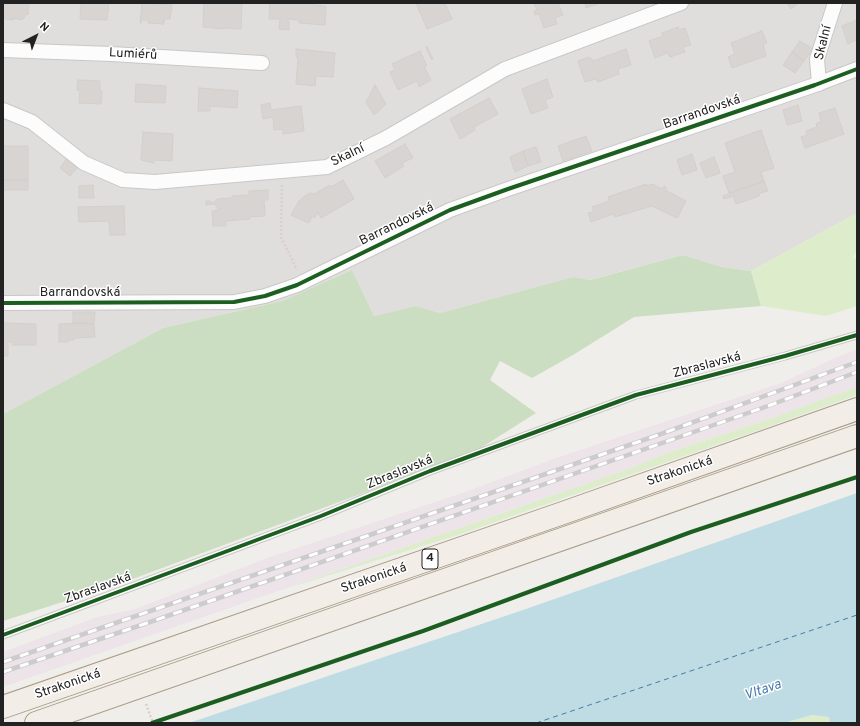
<!DOCTYPE html>
<meta charset="utf-8">
<style>
body{margin:0}
#map{position:relative;width:860px;height:726px;overflow:hidden;background:#f0eeeb;font-family:Overpass,sans-serif}
canvas{display:block}
.frame{position:absolute;inset:0;border:4px solid #222;pointer-events:none}
.north{position:absolute;left:16px;top:16px;width:40px;height:40px;-webkit-text-stroke:3px #fff;paint-order:stroke;rotate:42deg;font-size:11px;font-weight:700;line-height:16px;text-align:center;color:#222}
.north::after{content:'';display:block;margin:auto;width:14px;height:18px;background:#222;clip-path:polygon(50% 0,100% 100%,50% 72%,0 100%)}
</style>
<div id="map">
<canvas width="860" height="726"></canvas>
<div class="frame"></div>
<div class="north">N</div>
</div>
<script>
const context = document.querySelector('canvas').getContext('2d');
context.lineJoin = 'round';
function fillPath(path, color) { context.fillStyle = color; context.fill(path, 'evenodd'); }
const toPath = rows => new Path2D(rows.map(r => 'M' + r).join(''));
function trace(path, color, width, dash) { context.strokeStyle = color; context.lineWidth = width; context.lineCap = dash ? 'butt' : 'round'; context.setLineDash(dash || []); context.stroke(path); }
function drawText(font, color, halo, rows, align = 'center') {
  context.font = font + ' Overpass,sans-serif'; context.lineWidth = 3; context.setLineDash([]); context.textBaseline = 'middle'; context.strokeStyle = halo; context.fillStyle = color; for (const [text, x, y, turn = 0] of rows) {
    context.save(); context.translate(x, y); context.rotate((+turn || 0) * Math.PI / 180); context.textAlign = isNaN(turn) ? turn : align; if (halo) context.strokeText(text, 0, 0); context.fillText(text, 0, 0); context.restore();
  }
}
const residential = toPath([
 [3,3,857,3,857,213,751,271,722,267,683,255,589,280,573,277,440,313,416,306,374,316,352,270,282,301,163,328,3,414]
]);
const industrial = toPath([
 [857,349,857,387,847,391,772,418,667,453,631,468,3,687,3,652,97,617,135,609,270,557,471,490,553,459,781,383,835,358]
]);
const grass = toPath([
 [857,213,857,250,853,258,857,259,857,306,826,316,761,306,751,271],
 [857,387,857,395,762,429,455,536,282,590,631,468,667,453,772,418],
 [812,715,829,717,830,723,784,723]
]);
const forest = toPath([
 [683,255,722,267,751,271,761,306,634,317,573,355,532,378,500,361,490,380,536,413,476,451,122,583,3,621,3,414,163,328,282,301,352,270,374,316,416,306,440,313,573,277,590,280]
]);
const water = toPath([
 [857,493,857,723,830,723,829,717,812,715,784,723,189,723,523,610]
]);
const ferry = toPath([
 [536,723,857,615]
]);
const building = toPath([
 [3,3,29,3,28,15,26,14,24,18,21,20,14,18,14,20,5,19,5,18,3,17,3,3],
 [81,3,109,3,107,20,80,19,81,3],
 [142,3,172,5,170,19,165,19,163,25,164,24,148,23,148,20,142,20,141,23,140,23,142,3],
 [204,3,242,3,241,29,223,28,223,29,203,27,204,3],
 [270,3,314,3,314,5,326,6,325,25,299,23,299,20,287,19,287,21,289,21,289,30,279,29,280,19,269,19,270,3],
 [416,3,445,3,452,19,427,29,416,3],
 [534,3,558,3,563,15,555,18,557,24,544,28,539,14,535,15,534,11,537,10,534,3],
 [585,3,600,3,586,8,585,3],
 [787,3,798,3,791,9,787,3],
 [857,20,857,44,856,40,848,44,842,26,857,20],
 [678,27,679,30,685,28,691,45,683,47,685,52,670,57,667,53,655,58,649,41,663,36,662,33,678,27],
 [762,31,767,43,763,44,766,56,732,68,728,57,735,54,731,43,762,31],
 [800,41,813,49,804,61,792,52,800,41],
 [426,47,427,47,433,59,431,59,426,47],
 [296,49,335,53,333,77,316,76,315,86,296,84,298,57,296,57,296,49],
 [626,49,631,65,618,69,619,74,598,82,595,79,585,82,578,61,589,57,592,59,593,61,626,49],
 [420,51,427,66,424,67,431,80,419,87,417,81,398,90,390,72,395,70,392,64,420,51],
 [792,52,804,61,795,73,783,65,792,52],
 [547,79,553,97,545,100,548,108,531,114,522,89,547,79],
 [78,80,100,81,100,91,102,91,101,104,79,103,80,91,77,90,78,80],
 [136,84,166,86,165,103,135,102,136,84],
 [375,85,386,104,374,115,366,102,375,85],
 [199,88,238,91,237,108,210,106,210,111,198,111,199,88],
 [489,98,498,114,474,127,475,130,460,139,450,119,489,98],
 [270,103,271,110,301,106,304,131,283,134,283,129,274,130,273,117,263,119,261,105,270,103],
 [798,105,802,121,787,125,783,110,798,105],
 [835,108,844,134,805,148,801,137,807,135,806,131,817,127,816,124,821,121,819,113,835,108],
 [761,130,774,168,761,172,764,181,729,193,723,176,735,172,725,143,761,130],
 [143,132,173,134,172,161,154,160,154,163,141,160,143,132],
 [586,136,592,151,563,161,558,146,586,136],
 [405,144,413,158,402,163,404,166,385,178,375,161,405,144],
 [3,146,28,146,28,180,3,180,3,146],
 [536,147,541,162,528,166,523,151,536,147],
 [523,151,528,166,515,172,510,157,523,151],
 [692,154,697,170,682,175,677,160,692,154],
 [68,157,79,166,70,176,60,168,68,157],
 [714,157,720,173,706,178,700,163,714,157],
 [3,180,28,180,28,190,3,190,3,180],
 [343,180,354,199,321,218,318,213,314,218,312,216,309,223,291,215,299,201,306,195,310,193,314,194,330,185,331,187,343,180],
 [764,181,768,191,760,193,759,196,736,204,733,196,724,199,723,196,764,181],
 [646,184,647,186,652,184,662,189,664,186,667,188,665,190,686,201,677,218,652,206,615,217,613,214,591,222,588,213,594,212,592,207,609,201,608,197,646,184],
 [93,185,94,198,79,198,79,186,93,185],
 [268,190,268,200,264,200,265,216,249,217,250,219,226,221,226,226,213,226,212,211,218,210,218,208,214,204,206,205,206,201,210,201,214,203,217,199,228,198,232,198,232,196,247,195,247,197,249,197,249,191,268,190],
 [124,206,125,235,110,235,109,221,79,222,78,207,124,206],
 [73,312,95,312,94,324,73,323,73,312],
 [3,323,36,324,36,345,12,345,12,342,8,342,8,356,3,356,3,323],
 [86,323,94,324,95,337,76,338,74,338,74,340,68,340,68,342,59,342,59,324,86,323]
]);
const path = toPath([
 [282,185,281,237,297,270],
 [146,704,153,723]
]);
const lane = toPath([
 [3,635,321,516,430,471,636,395,785,356,857,335]
]);
const street = toPath([
 [3,50,111,54,262,63],
 [819,84,817,59,835,3],
 [3,110,32,122,84,163,123,180,155,182,327,167,386,138,505,69,681,3],
 [3,303,234,302,265,296,297,285,450,210,508,189,815,85,857,69]
]);
const primary = toPath([
 [3,707,560,514,857,409],
 [36,723,857,436]
]);
const rail = toPath([
 [3,662,661,434,857,362],
 [3,672,153,621,768,406,857,372]
]);
const cycleway = toPath([
 [3,303,234,302,265,296,297,285,450,210,508,189,815,85,857,69],
 [3,635,321,516,430,471,636,395,785,356,857,335],
 [152,723,423,631,691,532,857,477]
]);
const shields = [
 [430,559,16]
];
const shieldNames = [
 ["4",430,559]
];
const streetNames = [
 ["Skalní",824,43,-76],
 ["Lumiérů",133,55,3],
 ["Barrandovská",702,113,-19],
 ["Skalní",348,156,-26],
 ["Barrandovská",397,225,-26],
 ["Barrandovská",80,293],
 ["Zbraslavská",707,366,-15],
 ["Strakonická",680,472,-19],
 ["Zbraslavská",400,473,-22],
 ["Strakonická",374,579,-19],
 ["Zbraslavská",98,589,-20],
 ["Strakonická",68,685,-19]
];
const waterNames = [
 ["Vltava",763,691,-19]
];
fillPath(residential, '#dfdedc');
fillPath(industrial, '#ede4e9');
fillPath(grass, '#ddeccb');
fillPath(forest, '#cbdec1');
fillPath(water, '#bfdbe3');
trace(ferry, '#4a7aab', 1, [5, 4]);
fillPath(building, '#d7d4d2');
trace(building, '#d3d0cc', 1);
trace(lane, '#c9c8c7', 9);
trace(street, '#c9c8c7', 16);
trace(primary, '#a79c86', 24);
trace(path, '#dccecd', 2.5, [2, 2]);
trace(lane, '#fdfcfc', 7);
trace(street, '#fdfcfc', 14);
trace(primary, '#f3ede7', 22);
trace(rail, '#ccc', 4.5);
trace(rail, '#fff', 3, [9]);
trace(cycleway, '#1b5e20', 4);
for (const [x, y, w] of shields) { const box = new Path2D(); box.roundRect(x - w / 2, y - 10, w, 20, 3); context.fillStyle = '#fff'; context.fill(box); trace(box, '#222', 1); }
drawText('bold 12px', '#222', null, shieldNames);
drawText('13px', '#222', '#fff', streetNames);
drawText('italic 14px', '#4a7aab', '#fff', waterNames);
</script>
